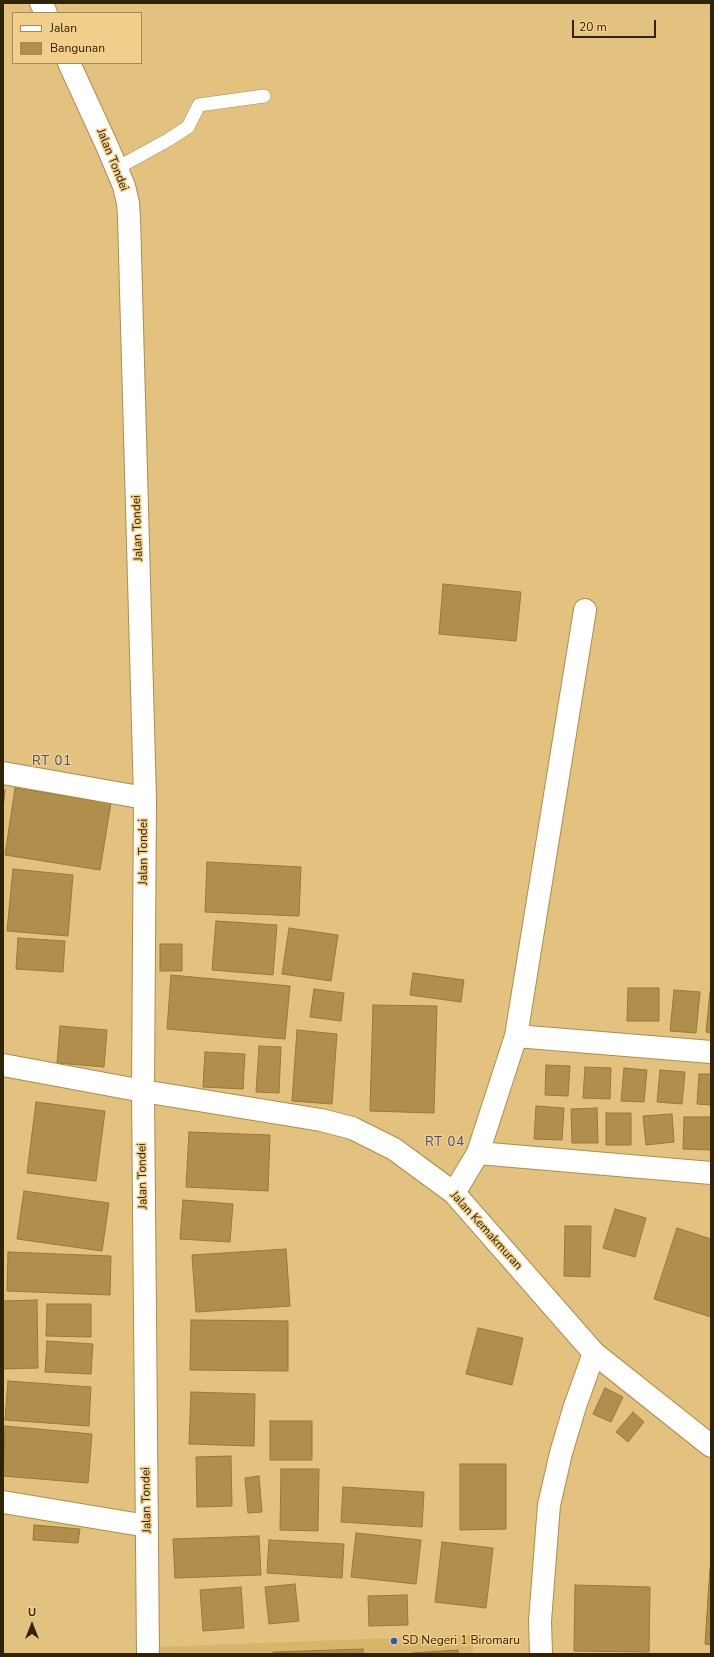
<!DOCTYPE html>
<style>
body{margin:0}
#map{position:relative;width:714px;height:1657px;overflow:hidden;background:#e3c17e;font-family:"Nunito Sans",sans-serif}
canvas{display:block}
.frame{position:absolute;inset:0;border:4px solid #302306;pointer-events:none}
.legend{position:absolute;left:12px;top:12px;width:130px;height:52px;box-sizing:border-box;background:#f1ce8a;border:1px solid #a48a55;margin:0;padding:5px 7px;list-style:none;font-size:12px;color:#302306}
.legend li{display:flex;align-items:center;gap:8px;height:20px}
.legend b{width:20px;border:1px solid #a48a55}
.north{position:absolute;left:12px;top:1605px;width:40px;height:40px;-webkit-text-stroke:3px #f1ce8a;paint-order:stroke;rotate:0deg;font-size:11px;font-weight:700;line-height:16px;text-align:center;color:#302306}
.north::after{content:'';display:block;margin:auto;width:14px;height:18px;background:#302306;clip-path:polygon(50% 0,100% 100%,50% 72%,0 100%)}
.scale{position:absolute;left:572px;top:20px;width:84px;height:18px;box-sizing:border-box;border:2px solid #302306;border-top:0;padding-left:5px;font-size:12px;line-height:14px;white-space:nowrap;color:#302306;-webkit-text-stroke:3px #f1ce8a;paint-order:stroke}
</style>
<div id="map">
<canvas width="714" height="1657"></canvas>
<div class="frame"></div>
<ul class="legend">
<li><b style="height:5px;background:#fff"></b>Jalan</li>
<li><b style="height:11px;background:#b08f4c"></b>Bangunan</li>
</ul>
<div class="north">U</div>
<div class="scale">20 m</div>
</div>
<script>
const context = document.querySelector('canvas').getContext('2d');
context.lineJoin = 'round';
function fillPath(path, color) { context.fillStyle = color; context.fill(path, 'evenodd'); }
const toPath = rows => new Path2D(rows.map(r => 'M' + r).join(''));
function trace(path, color, width, dash) { context.strokeStyle = color; context.lineWidth = width; context.lineCap = dash ? 'butt' : 'round'; context.setLineDash(dash || []); context.stroke(path); }
function drawText(font, color, halo, rows, align = 'center') {
  context.font = font + ' "Nunito Sans",sans-serif'; context.lineWidth = 3; context.setLineDash([]); context.textBaseline = 'middle'; context.strokeStyle = halo; context.fillStyle = color; for (const [text, x, y, turn = 0] of rows) {
    context.save(); context.translate(x, y); context.rotate((+turn || 0) * Math.PI / 180); context.textAlign = isNaN(turn) ? turn : align; if (halo) context.strokeText(text, 0, 0); context.fillText(text, 0, 0); context.restore();
  }
}
const built = toPath([
 [473,1635,473,1654,157,1654,157,1647]
]);
const building = toPath([
 [443,584,521,592,516,641,439,634,443,584],
 [15,788,111,803,100,870,5,855,15,788],
 [3,790,5,790,3,809,3,790],
 [207,862,301,867,299,916,205,912,207,862],
 [13,869,73,875,68,936,7,931,13,869],
 [216,921,277,925,273,975,212,970,216,921],
 [289,928,338,935,331,981,282,974,289,928],
 [18,938,65,941,63,972,16,969,18,938],
 [160,944,182,944,182,971,160,971,160,944],
 [413,973,464,980,461,1002,410,995,413,973],
 [171,975,290,986,285,1039,167,1029,171,975],
 [628,988,659,988,659,1021,627,1021,628,988],
 [314,989,344,993,341,1021,310,1017,314,989],
 [674,990,700,992,696,1033,670,1031,674,990],
 [710,992,711,992,711,1033,706,1032,710,992],
 [373,1005,437,1006,434,1113,370,1111,373,1005],
 [60,1026,107,1030,104,1067,57,1063,60,1026],
 [297,1030,337,1034,332,1104,292,1101,297,1030],
 [259,1046,281,1047,279,1093,256,1092,259,1046],
 [205,1052,245,1054,243,1089,203,1087,205,1052],
 [546,1065,570,1066,568,1096,545,1095,546,1065],
 [585,1067,611,1068,610,1099,583,1098,585,1067],
 [624,1068,647,1070,644,1102,621,1101,624,1068],
 [660,1070,685,1072,682,1104,657,1102,660,1070],
 [699,1074,711,1074,711,1105,697,1104,699,1074],
 [36,1102,105,1111,96,1181,27,1173,36,1102],
 [536,1106,564,1108,562,1140,534,1139,536,1106],
 [597,1108,598,1143,572,1143,571,1109,597,1108],
 [606,1113,631,1113,631,1145,606,1145,606,1113],
 [672,1114,674,1142,646,1145,643,1116,672,1114],
 [684,1117,711,1117,711,1150,683,1149,684,1117],
 [189,1132,270,1135,268,1191,186,1187,189,1132],
 [24,1191,109,1203,102,1251,17,1239,24,1191],
 [183,1200,233,1204,230,1242,180,1239,183,1200],
 [615,1209,646,1218,635,1257,603,1248,615,1209],
 [565,1226,591,1226,590,1277,564,1276,565,1226],
 [677,1228,711,1239,711,1317,654,1299,677,1228],
 [286,1249,290,1306,196,1312,192,1255,286,1249],
 [8,1252,111,1256,110,1295,7,1291,8,1252],
 [37,1300,38,1368,3,1369,3,1301,37,1300],
 [47,1304,91,1304,91,1337,46,1336,47,1304],
 [191,1320,288,1321,288,1371,190,1370,191,1320],
 [478,1328,523,1338,512,1385,466,1374,478,1328],
 [47,1341,93,1344,91,1374,45,1372,47,1341],
 [8,1381,91,1387,89,1426,5,1420,8,1381],
 [605,1388,623,1397,611,1422,593,1414,605,1388],
 [191,1392,255,1394,254,1446,189,1444,191,1392],
 [633,1412,644,1422,628,1442,616,1432,633,1412],
 [270,1421,312,1421,312,1460,270,1460,270,1421],
 [5,1426,92,1434,88,1483,3,1476,5,1426],
 [231,1456,232,1506,197,1507,196,1457,231,1456],
 [460,1464,506,1464,506,1529,460,1530,460,1464],
 [281,1469,319,1469,318,1531,280,1530,281,1469],
 [259,1476,262,1512,248,1513,245,1478,259,1476],
 [343,1487,424,1492,422,1527,341,1522,343,1487],
 [34,1525,80,1529,78,1543,33,1540,34,1525],
 [356,1533,421,1540,416,1584,351,1577,356,1533],
 [259,1536,261,1575,175,1578,173,1539,259,1536],
 [269,1540,344,1544,342,1578,267,1573,269,1540],
 [442,1542,493,1548,486,1608,435,1602,442,1542],
 [710,1568,711,1568,711,1645,705,1644,710,1568],
 [295,1584,299,1621,269,1624,265,1587,295,1584],
 [575,1585,650,1587,649,1652,574,1651,575,1585],
 [241,1587,244,1628,203,1631,200,1590,241,1587],
 [407,1595,408,1625,369,1626,368,1596,407,1595],
 [363,1649,363,1654,273,1654,273,1652,363,1649],
 [458,1650,458,1654,412,1654,412,1653,458,1650]
]);
const service = toPath([
 [117,168,168,140,188,127,199,105,264,96]
]);
const minor = toPath([
 [41,3,46,13],
 [69,63,108,148,124,186,128,203,129,217,145,798,143,1091,148,1654],
 [3,773,145,798],
 [516,1036,711,1052],
 [3,1065,143,1091,321,1120,352,1128,394,1149,454,1193,594,1353,711,1446],
 [478,1153,711,1173],
 [454,1193,478,1153,516,1036,585,610],
 [3,1502,147,1526],
 [541,1654,540,1621,549,1505,561,1453,575,1406,594,1353]
]);
const markers = [
 [394,1641,4,"#2755c3"]
];
const streetNames = [
 ["Jalan Tondei",112,160,68],
 ["Jalan Tondei",138,528,-92],
 ["Jalan Tondei",144,852,-90],
 ["Jalan Tondei",143,1176,-91],
 ["Jalan Kemakmuran",486,1231,48],
 ["Jalan Tondei",147,1500,-91]
];
const poiNames = [
 ["SD Negeri 1 Biromaru",402,1641]
];
const neighbourhoodNames = [
 ["RT 01",52,762],
 ["RT 04",445,1143]
];
fillPath(built, '#dab569');
fillPath(building, '#b08f4c');
trace(building, '#997936', 1);
trace(service, '#ae8d4a', 14);
trace(minor, '#ae8d4a', 24);
trace(service, '#fff', 13);
trace(minor, '#fff', 22);
for (const [x, y, r, color] of markers) { const dot = new Path2D(); dot.arc(x, y, r, 0, 2 * Math.PI); context.fillStyle = color; context.fill(dot); trace(dot, '#f1ce8a', 1.5); }
drawText('12px', '#302306', '#f1ce8a', streetNames);
drawText('12px', '#302306', '#f1ce8a', poiNames, 'left');
context.letterSpacing = '1px';
drawText('13px', '#38538c', '#f1ce8a', neighbourhoodNames);
context.letterSpacing = '0px';
</script>
